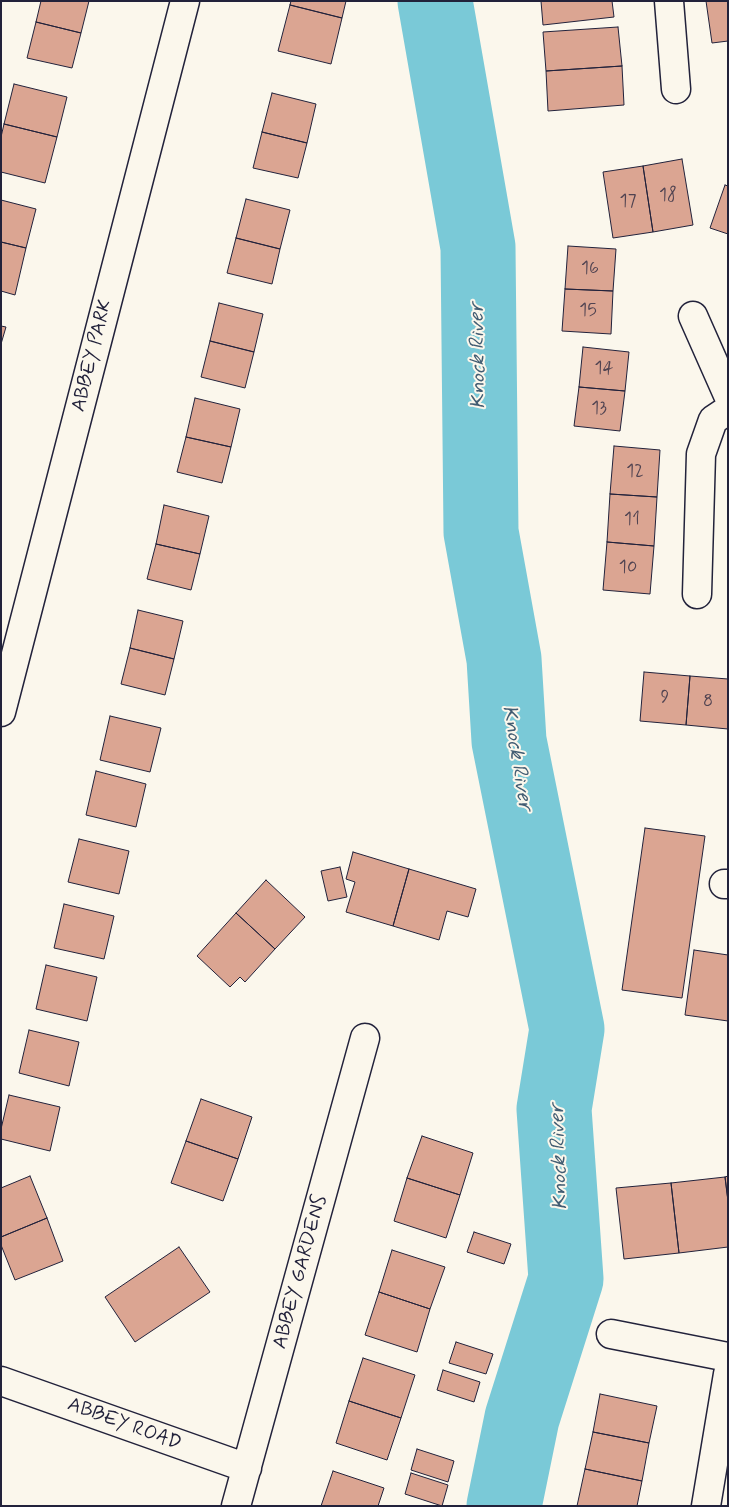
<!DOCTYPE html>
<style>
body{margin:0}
#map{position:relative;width:729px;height:1507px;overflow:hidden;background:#fbf7ec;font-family:Mynerve,sans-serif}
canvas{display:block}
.frame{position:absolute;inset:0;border:2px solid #22223b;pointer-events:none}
</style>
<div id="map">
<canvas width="729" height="1507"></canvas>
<div class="frame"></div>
</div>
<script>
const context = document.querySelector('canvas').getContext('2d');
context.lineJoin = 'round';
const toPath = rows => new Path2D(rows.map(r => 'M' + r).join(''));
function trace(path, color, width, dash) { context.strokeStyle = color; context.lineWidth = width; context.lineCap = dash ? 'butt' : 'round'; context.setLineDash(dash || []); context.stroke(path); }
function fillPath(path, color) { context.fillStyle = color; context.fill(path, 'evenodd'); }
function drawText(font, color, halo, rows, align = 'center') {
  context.font = font + ' Mynerve,sans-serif'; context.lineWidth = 4; context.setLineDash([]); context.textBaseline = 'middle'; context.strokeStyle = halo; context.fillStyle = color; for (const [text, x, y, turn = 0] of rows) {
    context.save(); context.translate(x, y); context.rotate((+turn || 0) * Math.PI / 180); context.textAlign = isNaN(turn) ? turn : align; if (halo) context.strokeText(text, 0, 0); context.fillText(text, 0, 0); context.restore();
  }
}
const river = toPath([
 [435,1,478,247,481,532,504,659,509,741,567,1029,554,1109,566,1279,522,1418,504,1506]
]);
const building = toPath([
 [41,1,89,1,81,33,36,22,41,1],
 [291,1,346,1,342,18,290,5,291,1],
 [541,1,612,1,614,17,543,25,541,1],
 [706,1,728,1,728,41,712,43,706,1],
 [290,5,342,18,331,64,278,51,290,5],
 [36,22,81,33,72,68,27,58,36,22],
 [618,27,622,66,546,71,543,32,618,27],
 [622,66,624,105,548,111,546,71,622,66],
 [14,84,67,97,57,137,4,124,14,84],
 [272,93,316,104,307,143,262,132,272,93],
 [4,124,57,137,45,183,1,172,1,137,4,124],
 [262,132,307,143,298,178,253,168,262,132],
 [682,159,693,225,653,232,643,166,682,159],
 [643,166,653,232,613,238,603,172,643,166],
 [725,185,728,186,728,234,710,228,725,185],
 [246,199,290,210,280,249,236,238,246,199],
 [1,200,36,209,26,248,1,242,1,200],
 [236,238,280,249,272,284,227,273,236,238],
 [1,242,26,248,15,295,1,291,1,242],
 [568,246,616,249,613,291,565,289,568,246],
 [565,289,613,291,611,334,562,331,565,289],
 [219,303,263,314,254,352,210,341,219,303],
 [1,326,6,327,1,344,1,326],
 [210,341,254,352,245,388,201,377,210,341],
 [583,347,629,352,625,391,579,387,583,347],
 [579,387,625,391,620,431,574,426,579,387],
 [195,398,240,409,231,447,186,437,195,398],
 [186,437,231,447,222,483,177,472,186,437],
 [614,446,660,450,657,497,610,494,614,446],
 [610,494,657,497,654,546,607,542,610,494],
 [164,505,209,516,200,554,156,544,164,505],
 [607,542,654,546,650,594,603,590,607,542],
 [156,544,200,554,191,590,147,579,156,544],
 [138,610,183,621,174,659,130,648,138,610],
 [130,648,174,659,165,695,121,684,130,648],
 [644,672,690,676,686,725,640,721,644,672],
 [690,676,728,679,728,729,686,725,690,676],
 [110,716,161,728,150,772,100,760,110,716],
 [96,771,146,784,136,827,86,815,96,771],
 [645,828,705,836,682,998,622,990,645,828],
 [79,839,129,851,119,894,68,882,79,839],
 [353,852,409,869,393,926,346,912,355,882,346,879,353,852],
 [340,867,347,897,328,901,321,871,340,867],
 [409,869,476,889,468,917,447,911,439,940,393,926,409,869],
 [266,880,305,917,275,949,236,913,266,880],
 [64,904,114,916,104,959,54,948,64,904],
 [236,913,275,949,245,982,240,977,230,987,197,956,236,913],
 [694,950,728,955,728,1021,685,1015,694,950],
 [46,965,97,977,87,1021,36,1009,46,965],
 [29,1030,79,1042,69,1086,19,1073,29,1030],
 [9,1095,60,1107,50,1151,1,1139,1,1129,9,1095],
 [201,1099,252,1117,238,1159,186,1141,201,1099],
 [422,1136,473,1153,460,1195,407,1178,422,1136],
 [186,1141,238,1159,223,1201,171,1183,186,1141],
 [30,1176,47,1218,1,1237,1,1188,30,1176],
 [728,1176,728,1201,725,1177,728,1176],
 [725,1177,728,1201,728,1247,679,1253,671,1183,725,1177],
 [407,1178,460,1195,446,1238,394,1221,407,1178],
 [671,1183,679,1253,624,1259,616,1188,671,1183],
 [47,1218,63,1261,15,1280,1,1245,1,1237,47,1218],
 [474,1232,511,1244,504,1264,467,1252,474,1232],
 [179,1247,210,1292,135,1342,105,1297,179,1247],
 [392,1250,445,1267,430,1309,379,1292,392,1250],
 [379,1292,430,1309,417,1352,365,1335,379,1292],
 [456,1342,493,1354,486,1374,449,1363,456,1342],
 [363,1358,415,1375,401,1418,349,1401,363,1358],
 [443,1370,480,1382,474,1402,437,1390,443,1370],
 [600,1394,657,1406,649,1443,593,1432,600,1394],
 [349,1401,401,1418,387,1460,336,1443,349,1401],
 [593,1432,649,1443,642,1481,585,1469,593,1432],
 [417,1449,454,1461,448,1482,411,1470,417,1449],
 [585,1469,642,1481,637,1506,577,1506,585,1469],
 [333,1471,384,1488,378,1506,321,1506,333,1471],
 [411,1473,448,1485,442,1506,405,1494,411,1473]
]);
const minor = toPath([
 [669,1,676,89],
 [693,316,728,395],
 [697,594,701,454,713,420,728,410],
 [1,712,185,1],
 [724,884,728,884],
 [611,1334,728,1357],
 [1,1381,247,1468],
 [236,1506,365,1038],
 [706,1506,728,1374]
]);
const numberNames = [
 ["18",668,196],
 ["17",628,202],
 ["16",590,269],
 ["15",588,311],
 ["14",604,369],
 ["13",599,409],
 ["12",635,472],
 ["11",632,520],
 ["10",628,568],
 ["9",665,698],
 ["8",708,702]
];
const streetNames = [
 ["ABBEY PARK",93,356,-76],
 ["ABBEY GARDENS",301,1272,-75],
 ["ABBEY ROAD",124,1425,20]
];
const waterNames = [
 ["Knock River",479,356,-91],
 ["Knock River",516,758,81],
 ["Knock River",560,1157,-92]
];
trace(river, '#7ac9d7', 75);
fillPath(building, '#dba592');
trace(building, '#22223b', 1);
trace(minor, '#22223b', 31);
trace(minor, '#fbf7ec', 28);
drawText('18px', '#504351', null, numberNames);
drawText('20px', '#22223b', '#fbf7ec', streetNames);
drawText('italic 21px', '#415c72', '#fbf7ec', waterNames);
</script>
